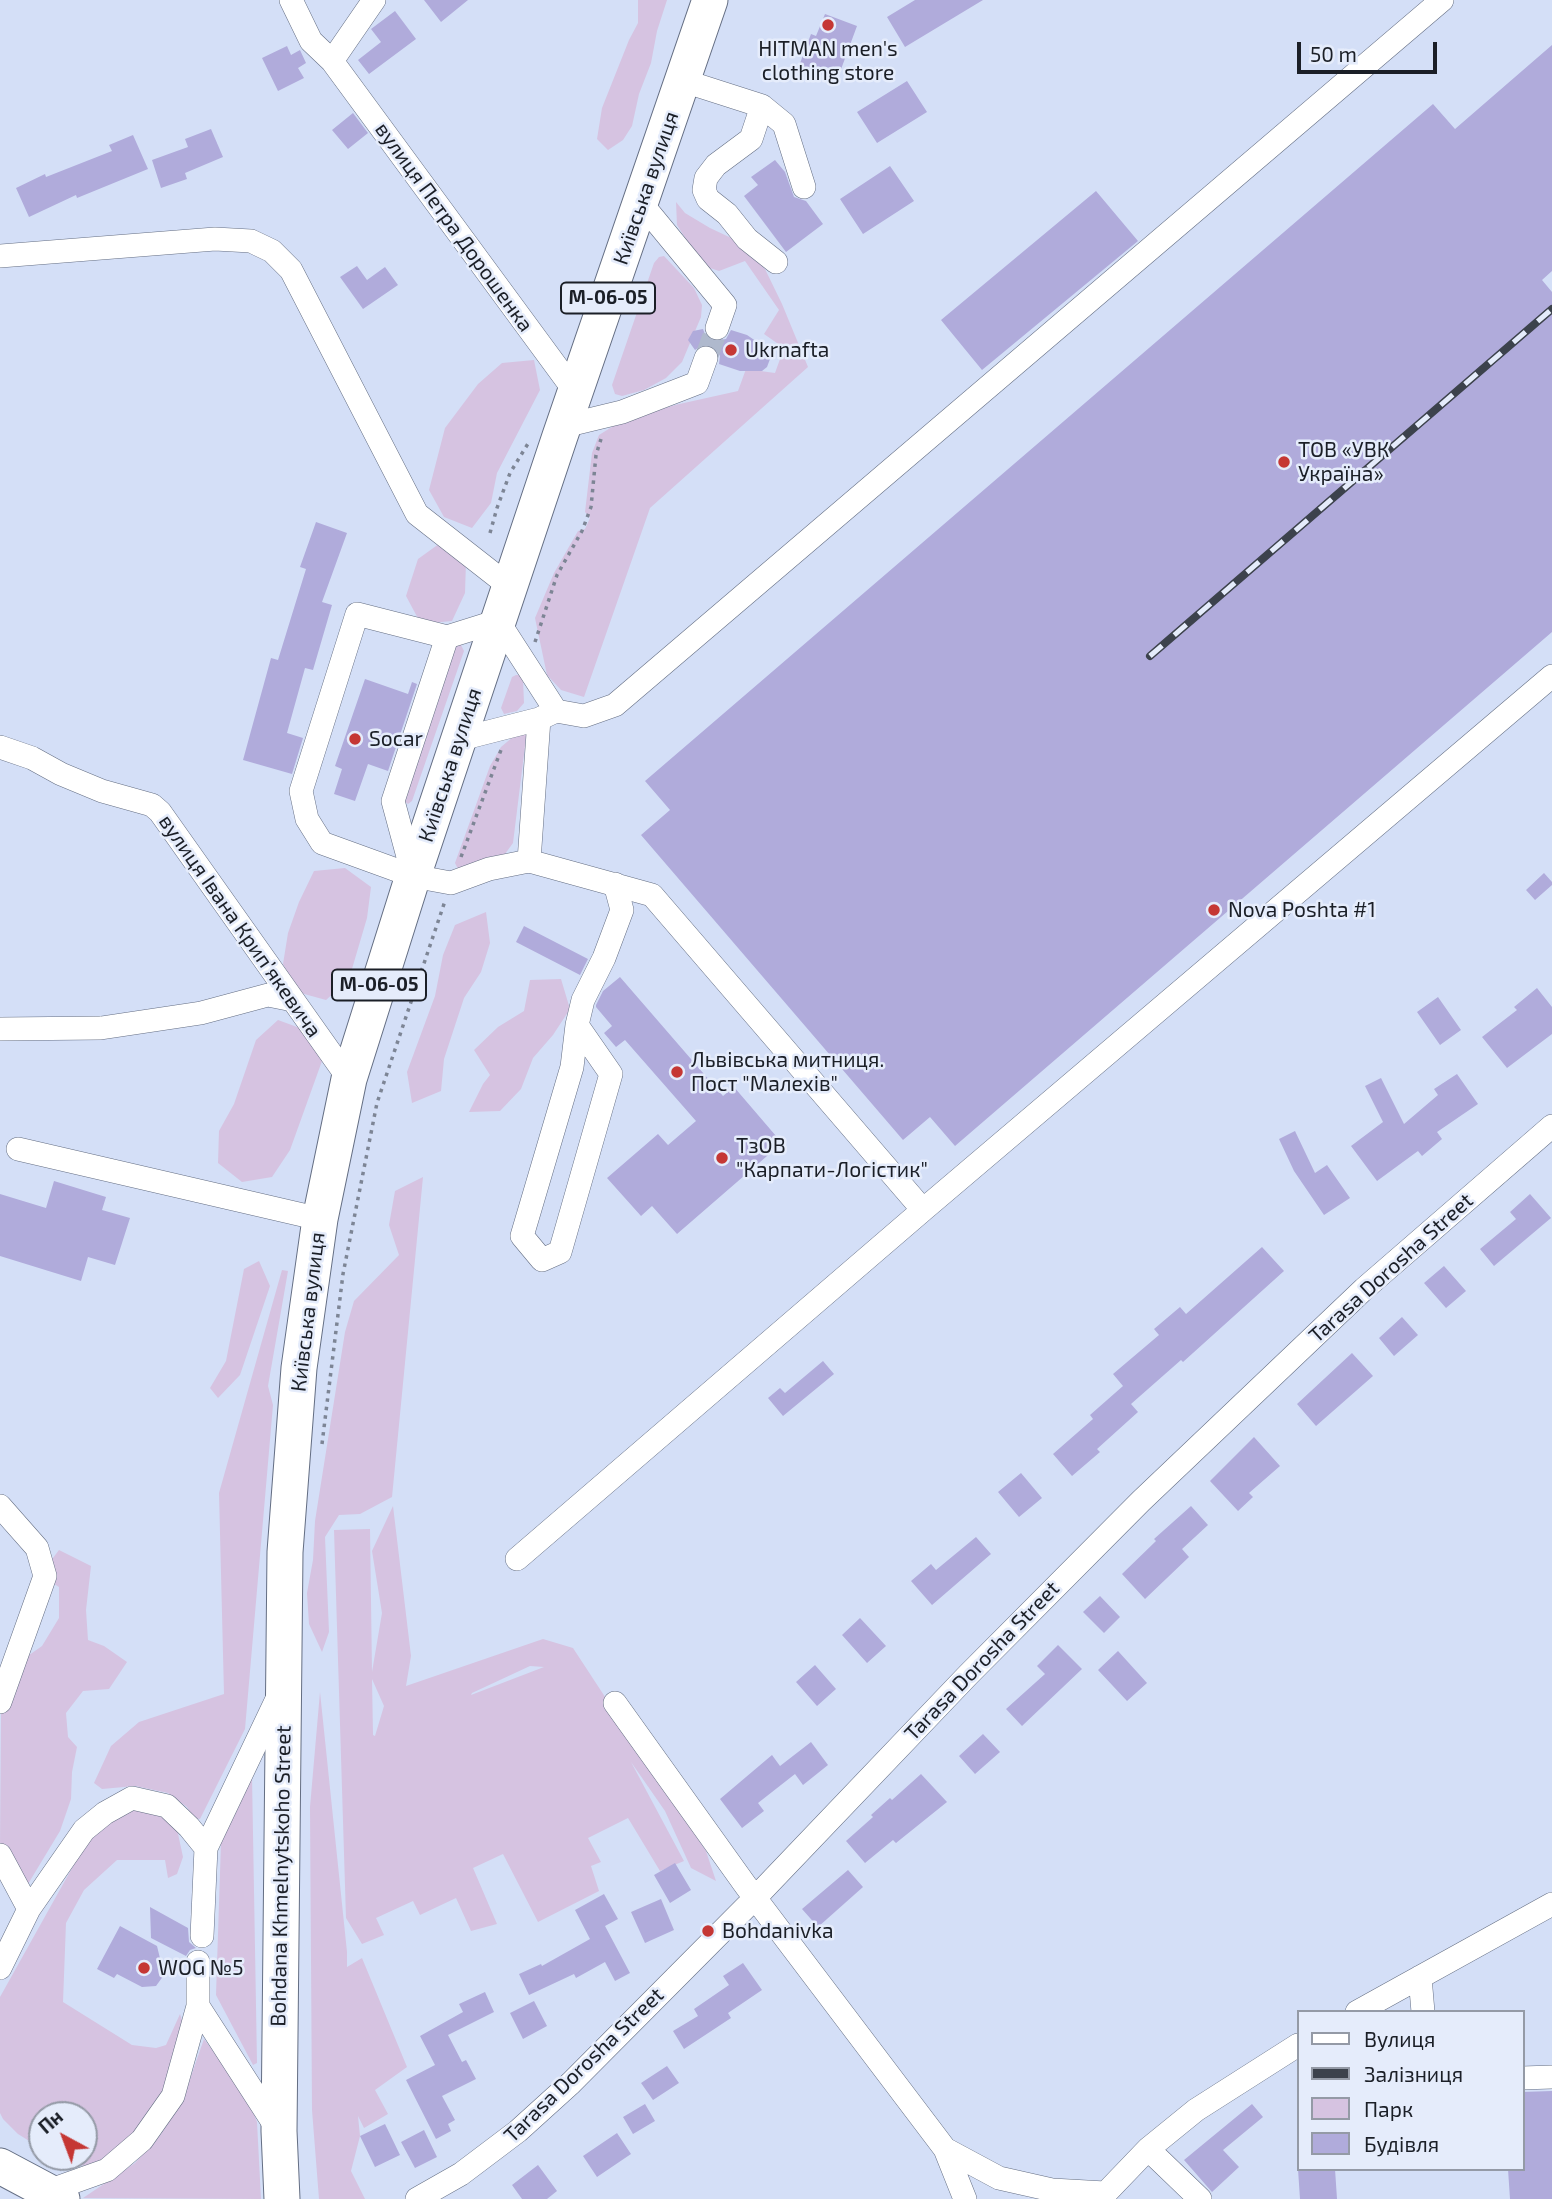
<!DOCTYPE html>
<meta charset="utf-8">
<style>
body{margin:0}
#map{position:relative;width:1552px;height:2199px;overflow:hidden;background:#d4dff7;font-family:"Exo 2",sans-serif}
canvas{display:block}
.legend{position:absolute;left:1297px;top:2010px;width:228px;height:161px;box-sizing:border-box;background:#e5ecfb;border:2px solid #949aa6;margin:0;padding:9px 12px;list-style:none;font-size:21px;color:#1b1f27}
.legend li{display:flex;align-items:center;gap:14px;height:35px}
.legend b{width:35px;border:2px solid #949aa6}
.north{position:absolute;left:28px;top:2101px;width:70px;height:70px;box-sizing:border-box;background:#e5ecfb;border:2px solid #949aa6;border-radius:50%;rotate:319deg;font-size:19px;font-weight:700;line-height:28px;text-align:center;color:#1b1f27}
.north::after{content:'';display:block;margin:auto;width:24px;height:32px;background:#c53734;clip-path:polygon(50% 0,100% 100%,50% 72%,0 100%)}
.scale{position:absolute;left:1297px;top:42px;width:140px;height:32px;box-sizing:border-box;border:4px solid #1b1f27;border-top:0;padding-left:9px;font-size:21px;line-height:24px;white-space:nowrap;color:#1b1f27;-webkit-text-stroke:5px #e5ecfb;paint-order:stroke}
</style>
<div id="map">
<canvas width="1552" height="2199"></canvas>
<ul class="legend">
<li><b style="height:9px;background:#fff"></b>Вулиця</li>
<li><b style="height:9px;background:#3c424c"></b>Залізниця</li>
<li><b style="height:19px;background:#d6c3e1"></b>Парк</li>
<li><b style="height:19px;background:#b0abdb"></b>Будівля</li>
</ul>
<div class="north">Пн</div>
<div class="scale">50 m</div>
</div>
<script>
const context = document.querySelector('canvas').getContext('2d');
context.lineJoin = 'round';
function fillPath(path, color) { context.fillStyle = color; context.fill(path, 'evenodd'); }
const toPath = rows => new Path2D(rows.map(r => 'M' + r).join(''));
function trace(path, color, width, dash) { context.strokeStyle = color; context.lineWidth = width; context.lineCap = dash ? 'butt' : 'round'; context.setLineDash(dash || []); context.stroke(path); }
function drawText(font, color, halo, rows, align = 'center') {
  context.font = font + ' "Exo 2",sans-serif'; context.lineWidth = 5; context.setLineDash([]); context.textBaseline = 'middle'; context.strokeStyle = halo; context.fillStyle = color; for (const [text, x, y, turn = 0] of rows) {
    context.save(); context.translate(x, y); context.rotate((+turn || 0) * Math.PI / 180); context.textAlign = isNaN(turn) ? turn : align; if (halo) context.strokeText(text, 0, 0); context.fillText(text, 0, 0); context.restore();
  }
}
const green = toPath([
 [638,0,667,0,657,31,651,63,639,94,632,126,623,140,608,150,597,139,602,108,629,40,638,23],
 [676,202,685,213,710,228,742,243,765,269,782,304,808,367,650,508,584,697,561,690,547,675,535,618,554,573,578,531,585,529,590,518,585,512,592,453,599,435,623,420,675,405,738,391,746,369,775,373,784,348,764,334,779,310,745,261,719,271,707,267,694,252,677,225],
 [664,256,694,288,702,305,701,317,682,362,666,378,644,390,622,396,615,394,612,385,654,263,659,257],
 [534,360,540,390,497,473,491,503,472,528,444,517,429,490,445,428,478,384,502,363],
 [443,541,466,562,465,593,452,621,421,624,406,596,418,559],
 [458,644,461,645,464,651,412,801,408,804,404,801,454,648],
 [516,675,520,675,523,679,524,703,517,711,504,714,501,708,512,677],
 [527,730,513,843,505,854,458,869,455,863,490,766,501,747,520,731],
 [345,868,371,887,367,918,349,979,326,1000,297,992,283,964,288,933,299,902,314,871],
 [486,912,490,943,481,972,464,998,444,1059,441,1091,412,1103,407,1072,435,996,443,955,455,925],
 [561,979,570,1009,553,1035,533,1058,521,1089,500,1111,469,1112,483,1084,490,1075,474,1050,498,1027,524,1011,530,980],
 [278,1020,308,1031,322,1061,290,1150,272,1177,242,1182,218,1163,219,1131,234,1104,256,1040],
 [423,1177,392,1497,360,1514,339,1515,325,1537,329,1632,322,1652,309,1624,307,1593,313,1560,315,1521,345,1332,354,1301,399,1255,389,1225,395,1191],
 [259,1261,270,1286,240,1375,218,1398,210,1388,226,1361,244,1269],
 [282,1270,288,1271,268,1386,273,1405,245,1729,200,1819,193,1818,187,1807,168,1793,135,1786,102,1789,94,1783,111,1746,139,1722,224,1694,219,1493],
 [393,1506,411,1656,406,1686,543,1639,573,1648,706,1851,716,1881,691,1868,665,1811,631,1762,684,1861,660,1871,628,1818,588,1838,601,1862,591,1866,599,1891,538,1922,503,1854,473,1868,497,1924,471,1931,456,1898,420,1915,413,1901,376,1918,384,1935,362,1944,346,1918,334,1530,370,1529,372,1672,382,1613,372,1551],
 [530,1666,544,1667,471,1695,472,1693],
 [372,1679,384,1706,375,1736,373,1735],
 [59,1550,91,1566,86,1610,88,1640,104,1646,127,1662,109,1689,83,1691,66,1713,68,1737,77,1747,72,1772,71,1799,60,1831,28,1884,0,1847,1,1712,12,1667,42,1646,59,1618,59,1587,40,1575],
 [320,1692,347,1952,347,1967,362,1958,407,2067,375,2090,388,2114,364,2128,358,2116,360,2136,351,2171,365,2199,319,2199,312,2110,310,1807],
 [252,1776,257,2063,253,2065,216,1995,221,1842],
 [135,1806,160,1811,177,1829,183,1857,177,1874,168,1878,165,1860,117,1860,84,1890,66,1923,63,2002,132,2045,156,2048,166,2045,180,2014,183,2023,164,2091,138,2133,113,2155,90,2167,61,2161,55,2157,84,2157,84,2115,42,2115,42,2149,18,2134,3,2119,0,2113,0,1997,81,1852,106,1822],
 [204,2039,246,2094,257,2122,261,2199,83,2198,135,2163,161,2134,183,2099]
]);
const building = toPath([
 [424,0,468,0,441,22],
 [915,0,983,0,905,47,887,17],
 [395,11,416,39,369,74,358,60,381,42,371,29],
 [825,14,857,26,840,72,826,67,823,75,799,66,811,34,816,36],
 [1552,45,1552,271,1542,280,1552,292,1552,632,955,1146,930,1117,903,1140,641,835,670,810,645,781,1433,104,1455,129],
 [287,46,291,55,300,50,306,63,298,68,304,78,278,91,262,58],
 [907,81,927,112,877,143,857,112],
 [353,113,368,133,348,149,332,130],
 [211,129,223,157,185,173,187,179,161,188,152,160,188,147,185,139],
 [133,135,148,169,77,198,76,195,29,217,16,188,45,174,46,177,112,151,109,145],
 [775,160,785,172,794,197,806,201,823,224,786,252,744,196,758,185,751,177],
 [890,166,914,201,863,234,840,199],
 [1096,191,1138,241,982,370,941,320],
 [357,266,367,280,385,267,398,285,363,309,340,277],
 [703,329,706,337,713,341,726,339,731,330,747,335,766,348,770,359,767,367,762,371,740,371,719,364,720,356,716,348,704,344,695,350,688,340,693,331],
 [316,522,347,533,322,602,332,605,313,670,305,668,287,733,303,738,292,774,243,760,271,658,278,660,306,569,300,567],
 [365,679,408,694,412,682,417,684,388,771,368,764,355,801,334,794,342,769,335,766],
 [1544,873,1552,882,1552,885,1535,900,1526,890],
 [524,926,588,959,580,975,516,942],
 [620,977,723,1096,734,1087,782,1143,677,1234,652,1206,641,1216,607,1178,658,1134,668,1145,696,1121,625,1040,616,1047,604,1033,612,1026,596,1007,596,1005,603,991],
 [1537,988,1552,1007,1552,1034,1507,1068,1482,1037,1517,1010,1514,1007],
 [1438,997,1461,1030,1440,1045,1417,1012],
 [1457,1074,1478,1104,1437,1132,1442,1139,1422,1156,1418,1151,1377,1181,1351,1146,1383,1122,1365,1086,1381,1078,1404,1124,1438,1095,1434,1089],
 [1295,1131,1315,1173,1327,1165,1350,1198,1324,1215,1294,1171,1279,1139],
 [54,1181,106,1197,102,1210,130,1218,115,1265,88,1257,81,1281,0,1256,0,1194,46,1208],
 [1530,1194,1551,1218,1494,1266,1480,1249,1516,1219,1510,1212],
 [1262,1247,1284,1271,1183,1362,1181,1360,1131,1404,1138,1412,1097,1449,1100,1452,1072,1476,1053,1454,1093,1419,1090,1415,1123,1386,1113,1374,1159,1335,1154,1329,1180,1307,1186,1314],
 [1444,1266,1466,1291,1446,1308,1424,1283],
 [1402,1317,1418,1335,1394,1356,1379,1338],
 [1352,1353,1373,1376,1316,1426,1297,1404],
 [823,1361,834,1374,783,1416,768,1398,780,1388,785,1393],
 [1254,1437,1280,1466,1249,1493,1253,1497,1238,1511,1210,1481],
 [1021,1473,1042,1498,1019,1517,998,1492],
 [1191,1506,1208,1525,1182,1549,1189,1557,1145,1599,1122,1574,1156,1541,1154,1539],
 [976,1537,991,1554,932,1605,911,1581,931,1564,936,1570],
 [1100,1596,1120,1617,1104,1633,1083,1612],
 [860,1618,886,1646,867,1663,842,1635],
 [1058,1645,1082,1669,1022,1726,1006,1709,1045,1674,1037,1666],
 [1118,1651,1147,1683,1127,1701,1098,1670],
 [815,1665,836,1689,817,1706,796,1682],
 [983,1734,1000,1752,975,1774,959,1756],
 [811,1742,828,1765,803,1785,795,1774,758,1803,764,1811,742,1828,720,1799,772,1755,780,1766],
 [921,1774,947,1802,896,1843,893,1840,865,1863,846,1841,873,1817,871,1815,890,1798,892,1800],
 [675,1863,691,1890,670,1903,654,1875],
 [848,1870,863,1887,818,1927,802,1909],
 [604,1894,618,1919,605,1926,630,1973,615,1981,605,1962,576,1978,574,1974,529,1995,519,1974,541,1964,542,1966,590,1939,575,1910],
 [661,1899,674,1930,645,1943,631,1912],
 [150,1907,188,1928,189,1942,196,1948,190,1950,186,1956,151,1938],
 [120,1926,157,1946,164,1975,156,1986,142,1987,117,1974,114,1978,97,1969],
 [743,1963,762,1990,728,2013,731,2018,684,2049,673,2031,698,2016,694,2009,729,1985,723,1976],
 [485,1992,494,2012,448,2035,462,2062,466,2060,476,2079,442,2096,455,2120,448,2124,451,2131,436,2139,406,2080,435,2065,420,2036,463,2012,459,2004],
 [534,2001,547,2026,523,2039,510,2013],
 [667,2066,679,2083,653,2100,641,2083],
 [1552,2091,1552,2199,1510,2199,1508,2169,1522,2169,1522,2092],
 [645,2104,655,2121,633,2134,623,2117],
 [1252,2104,1263,2117,1223,2150,1239,2167,1212,2192,1184,2160],
 [385,2124,400,2155,375,2167,360,2136],
 [424,2130,437,2157,415,2168,401,2142],
 [617,2133,631,2154,597,2177,583,2156],
 [538,2165,557,2191,547,2199,522,2199,512,2185],
 [1298,2169,1335,2169,1337,2199,1300,2199]
]);
const minorTunnel = toPath([
 [706,358,717,328]
]);
const path = toPath([
 [490,533,497,508,510,473,529,442],
 [535,642,557,575,582,531,591,507,596,455,601,439],
 [461,857,501,750],
 [322,1444,343,1274,377,1103,445,901]
]);
const minor = toPath([
 [291,0,311,41,332,61,576,393],
 [332,61,374,0],
 [684,81,762,106,751,139,716,165,706,178,704,190,708,199,727,214,747,239,776,262],
 [762,106,784,124,804,187],
 [641,203,725,305,717,328],
 [0,256,215,239,251,241,272,251,291,270,417,514,509,586],
 [564,426,622,412,697,383,706,358],
 [447,637,357,614,301,791,307,819,322,843,413,876,451,883,489,869,529,861,652,895,923,1210],
 [457,740,539,719,556,711,584,716,615,705,1442,0],
 [0,747,32,758,61,774,102,791,152,805,160,812,349,1079],
 [529,861,539,719],
 [413,875,393,801,447,637,498,621,556,711],
 [577,1025,611,1074,560,1252,542,1260,522,1236,572,1067,577,1025,583,1000,604,958,622,910,615,884],
 [0,1029,101,1028,201,1013,268,995,293,1000],
 [18,1149,320,1219],
 [0,1506,37,1548,45,1576,0,1702],
 [517,1559,923,1210,1552,676],
 [615,1703,746,1886,945,2149,965,2199],
 [0,1855,29,1909],
 [202,1936,206,1848,278,1697],
 [0,1968,29,1909,84,1830,105,1813,132,1798,167,1806,189,1827,206,1848],
 [1420,1977,1423,2012],
 [198,2006,278,2130],
 [1357,2012,1552,1904],
 [1522,2078,1552,2077],
 [945,2149,999,2178,1052,2190,1105,2193],
 [1148,2149,1200,2199],
 [48,2191,107,2170,142,2140,173,2096,198,2006,198,1962],
 [417,2199,461,2174,518,2131,571,2083,755,1898,968,1675,1141,1501,1364,1289,1552,1126],
 [1100,2199,1148,2149,1196,2110,1298,2045]
]);
const highway = toPath([
 [0,2166,62,2199],
 [282,2199,279,2131,285,1552,299,1368,320,1219,349,1079,413,876,560,436,710,0]
]);
const rail = toPath([
 [1150,656,1552,309]
]);
const markers = [
 [828,25,7,"#c53734"],
 [731,350,7,"#c53734"],
 [1284,462,7,"#c53734"],
 [355,739,7,"#c53734"],
 [1214,910,7,"#c53734"],
 [677,1072,7,"#c53734"],
 [722,1158,7,"#c53734"],
 [708,1931,7,"#c53734"],
 [144,1968,7,"#c53734"]
];
const shields = [
 [608,298,94],
 [379,985,94]
];
const shieldNames = [
 ["М-06-05",608,298],
 ["М-06-05",379,985]
];
const poiNames = [
 ["HITMAN men's",828,49,"center"],
 ["clothing store",828,73,"center"],
 ["Ukrnafta",745,350],
 ["ТОВ «УВК",1298,450],
 ["Україна»",1298,474],
 ["Socar",369,739],
 ["Nova Poshta #1",1228,910],
 ["Львівська митниця.",691,1060],
 ["Пост \"Малехів\"",691,1084],
 ["ТзОВ",736,1146],
 ["\"Карпати-Логістик\"",736,1170],
 ["Bohdanivka",722,1931],
 ["WOG №5",158,1968]
];
const streetNames = [
 ["Київська вулиця",646,188,-71],
 ["вулиця Петра Дорошенка",454,227,54],
 ["Київська вулиця",450,765,-72],
 ["вулиця Івана Крипʼякевича",240,926,55],
 ["Tarasa Dorosha Street",1391,1268,-42],
 ["Київська вулиця",308,1312,-83],
 ["Tarasa Dorosha Street",982,1661,-46],
 ["Bohdana Khmelnytskoho Street",281,1876,-89],
 ["Tarasa Dorosha Street",584,2065,-44]
];
fillPath(green, '#d6c3e1');
fillPath(building, '#b0abdb');
trace(minorTunnel, '#afb9cd', 23, [23, 11]);
trace(minor, '#646e83', 24);
trace(highway, '#646e83', 37);
trace(path, '#7d8595', 3.5, [3.5, 5]);
trace(minor, '#fff', 23);
trace(highway, '#fff', 35);
trace(rail, '#3c424c', 8);
trace(rail, '#e5ecfb', 5, [16]);
for (const [x, y, r, color] of markers) { const dot = new Path2D(); dot.arc(x, y, r, 0, 2 * Math.PI); context.fillStyle = color; context.fill(dot); trace(dot, '#e5ecfb', 2.5); }
for (const [x, y, w] of shields) { const box = new Path2D(); box.roundRect(x - w / 2, y - 15.5, w, 31, 5); context.fillStyle = '#e5ecfb'; context.fill(box); trace(box, '#1b1f27', 2); }
drawText('bold 19px', '#1b1f27', null, shieldNames);
drawText('21px', '#1b1f27', '#e5ecfb', poiNames, 'left');
drawText('21px', '#1b1f27', '#e5ecfb', streetNames);
</script>
